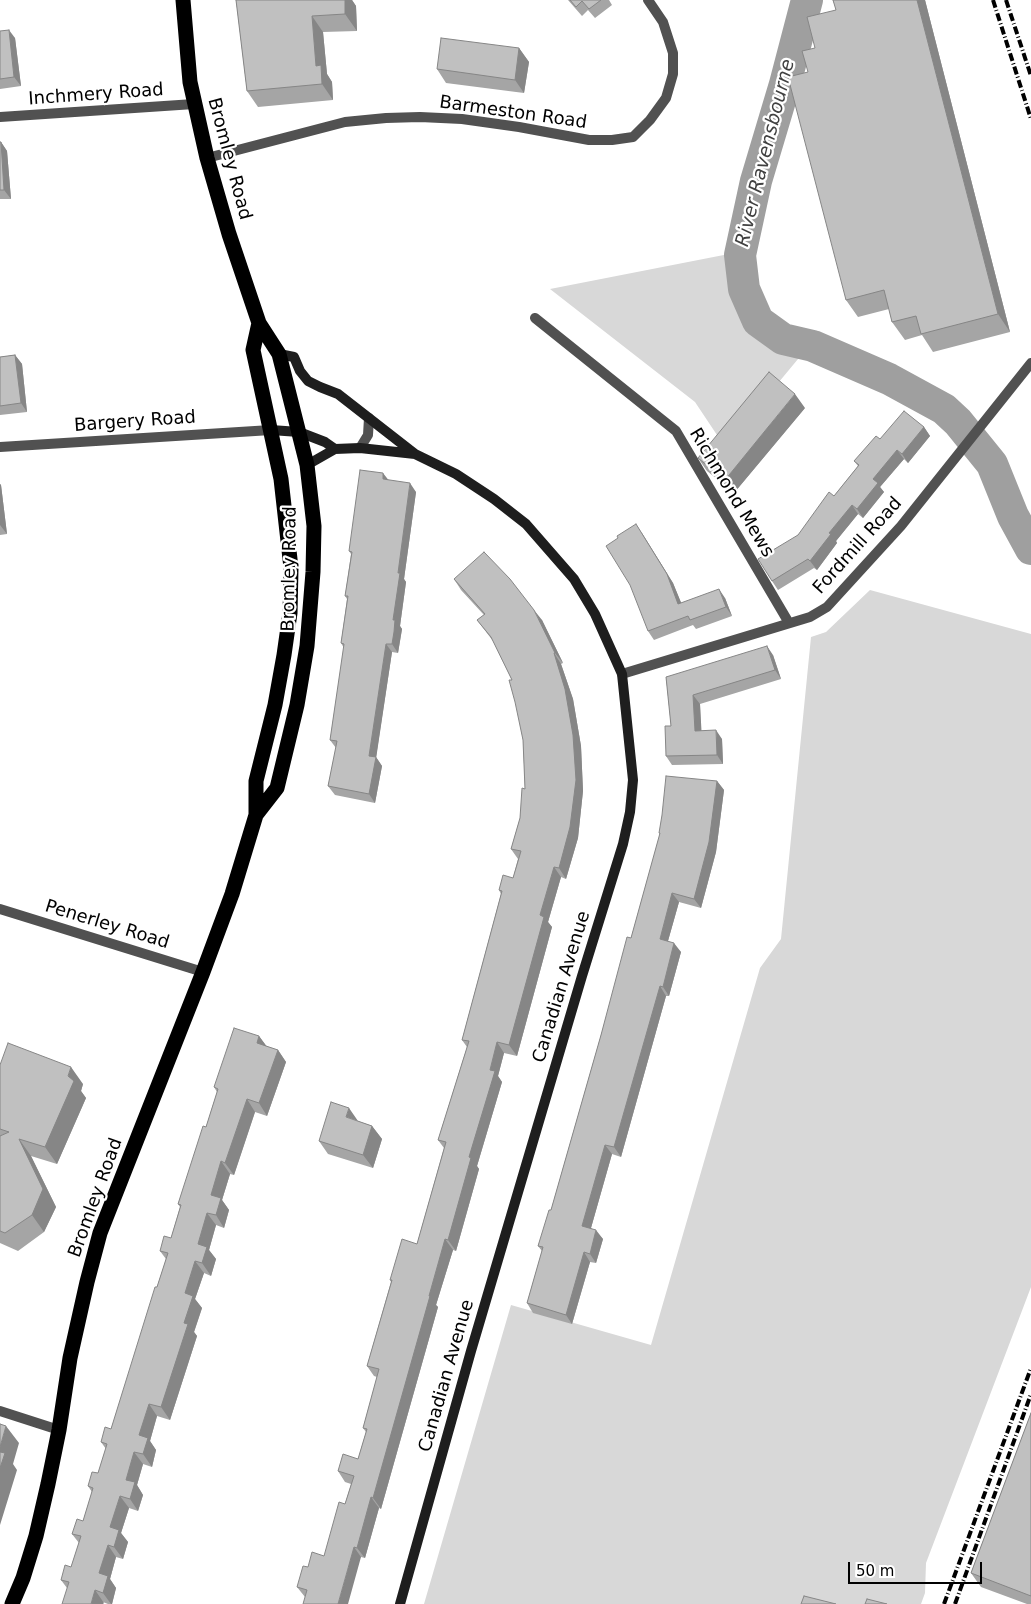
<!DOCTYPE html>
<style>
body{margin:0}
#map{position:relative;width:1031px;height:1604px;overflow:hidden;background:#fff;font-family:"DejaVu Sans",sans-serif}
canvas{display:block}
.scale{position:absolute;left:848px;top:1562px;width:134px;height:22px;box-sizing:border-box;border:2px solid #000;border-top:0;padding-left:6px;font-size:15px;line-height:18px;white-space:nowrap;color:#000;-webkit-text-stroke:4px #fff;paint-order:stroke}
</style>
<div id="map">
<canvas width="1031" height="1604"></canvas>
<div class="scale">50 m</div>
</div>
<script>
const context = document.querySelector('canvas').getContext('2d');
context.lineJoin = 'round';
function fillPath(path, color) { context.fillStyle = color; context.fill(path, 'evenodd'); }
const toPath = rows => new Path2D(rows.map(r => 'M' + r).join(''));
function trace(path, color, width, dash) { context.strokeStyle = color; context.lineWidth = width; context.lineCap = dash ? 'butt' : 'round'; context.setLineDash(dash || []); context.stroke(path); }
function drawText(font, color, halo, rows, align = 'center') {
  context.font = font + ' "DejaVu Sans",sans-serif'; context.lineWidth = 4.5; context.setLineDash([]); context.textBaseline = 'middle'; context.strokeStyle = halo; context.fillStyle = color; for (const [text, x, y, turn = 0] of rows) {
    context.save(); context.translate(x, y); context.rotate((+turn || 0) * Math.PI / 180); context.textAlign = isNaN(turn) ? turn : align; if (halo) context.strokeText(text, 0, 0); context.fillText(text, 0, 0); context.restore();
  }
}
const green = toPath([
 [734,253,734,275,738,297,750,317,763,332,789,348,803,353,725,447,695,402,550,289],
 [870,590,1031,634,1031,1287,926,1563,925,1593,921,1604,424,1604,511,1305,651,1345,760,968,781,939,811,637,826,632]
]);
const river = toPath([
 [807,0,785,84,756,181,740,255,744,289,758,321,783,339,813,346,889,379,944,409,958,422,992,464,1013,516,1031,549]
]);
const street = toPath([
 [0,117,194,104],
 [207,158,345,122,386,118,420,117,462,119,519,127,589,140,612,140,633,137,650,120,666,98,673,74,673,53,663,22,648,0],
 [535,318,676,431,789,623],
 [0,447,271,430],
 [360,448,368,435,369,418],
 [622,674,810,617,827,607,901,526,1031,363],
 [0,909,203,972],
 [0,1411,59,1430]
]);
const secondary = toPath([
 [279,354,294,357,300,371,308,381,320,387,338,394,415,454,456,474,494,499,526,524,574,579,595,614,622,674,633,780,630,812,623,844,582,976,471,1351,400,1604],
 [271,430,299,432,325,442,335,449,360,448,415,454],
 [307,465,335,449]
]);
const highway = toPath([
 [183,0,190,82,207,158,229,234,259,323,279,354,307,465,314,526,313,572,307,646,297,705,277,788,256,815],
 [12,1604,23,1578,36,1536,48,1484,59,1430,70,1358,87,1282,100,1233,203,972,232,894,256,815,256,781,275,705,284,655,290,613,291,568,281,479,253,350,259,323]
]);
const rail = toPath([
 [993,0,1031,119],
 [1006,0,1031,76],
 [944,1604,1031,1368],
 [955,1604,1031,1394]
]);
const wall = toPath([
 [236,0,352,0,356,6,357,31,323,32,327,74,332,82,333,100,258,107,247,91],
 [568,0,609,0,612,5,595,18,588,10,582,16],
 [833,0,925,0,1010,332,933,352,922,335,905,340,892,322,889,309,858,317,846,300,815,48,836,10],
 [0,31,15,38,21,86,0,89],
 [519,48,529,62,524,93,446,83,437,69],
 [0,142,1,142,7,151,11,199,0,199],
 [15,355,22,364,27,412,0,415,0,357],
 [805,408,734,493,707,471,698,458],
 [924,427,930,436,908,463,904,459,880,487,884,492,863,518,858,514,836,541,837,543,817,570,814,568,778,590,772,581,798,535,834,496,858,466,854,461,880,439],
 [388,480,416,492,404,579,406,582,400,626,402,629,398,653,392,652,376,757,382,766,375,803,335,795,328,786,336,748,330,740,344,648,341,643,347,599,345,596,351,554,349,551],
 [0,484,1,485,7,534,0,535],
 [642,533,673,583,681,603,725,598,732,616,696,629,693,625,654,640,648,631],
 [454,579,542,620,563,663,561,664,573,699,581,746,583,791,578,838,566,879,561,877,548,922,552,927,517,1056,504,1053,498,1076,502,1082,477,1166,479,1169,456,1251,453,1250,436,1305,438,1307,381,1509,379,1508,365,1558,361,1557,305,1597,297,1587,308,1567,324,1556,345,1504,351,1484,345,1482,338,1471,358,1459,366,1432,363,1428,377,1377,374,1376,367,1366,391,1282,390,1280,417,1244,444,1148,438,1140,467,1047,462,1040,501,894,499,890,513,878,518,859,511,849,520,818,525,789,523,740,512,680,493,641,477,620,484,615,461,590],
 [773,655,781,679,700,704,701,731,722,739,723,764,672,765,666,756,671,726,666,677],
 [717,781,724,790,716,852,701,908,679,902,668,941,681,952,669,996,666,996,621,1157,612,1154,591,1228,603,1239,596,1263,590,1262,572,1324,533,1313,527,1303,542,1251,538,1246,551,1210,601,1035,631,938,660,834,659,833],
 [259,1036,266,1046,278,1050,286,1062,267,1116,255,1112,234,1175,230,1174,222,1200,229,1210,224,1228,216,1225,209,1250,216,1259,211,1276,204,1273,195,1299,202,1308,194,1332,197,1336,170,1420,157,1416,150,1441,156,1450,152,1467,143,1464,137,1485,143,1495,138,1511,129,1508,121,1533,128,1542,123,1559,116,1557,110,1579,116,1588,112,1604,108,1604,67,1588,61,1580,71,1567,79,1543,72,1534,83,1521,92,1492,88,1486,98,1473,106,1449,101,1442,111,1429,166,1259,160,1251,171,1238,180,1207,178,1204,206,1127,217,1092,214,1087],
 [0,1065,83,1084,81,1091,86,1098,57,1164,31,1156,56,1207,44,1232,18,1251,0,1243],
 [358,1121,372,1126,382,1139,373,1168,328,1154,319,1141],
 [1031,1413,1031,1604,1027,1604,981,1587,971,1573]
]);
const shadedWall = toPath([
 [345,0,352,0,356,6,357,31,345,14],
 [917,0,925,0,1010,332,998,314],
 [312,16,323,32,327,74,332,82,333,100,322,84,316,66],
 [9,30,15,38,21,86,14,77],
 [519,48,529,62,524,93,515,80],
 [1,142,7,151,11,199,4,190],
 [15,355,22,364,27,412,21,403],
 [795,394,805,408,734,493,725,480],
 [924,427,930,436,908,463,902,454],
 [897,450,904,459,880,487,884,492,863,518,857,509,873,479],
 [383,473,390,482,383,479],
 [410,483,416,492,404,579,406,582,400,626,402,629,398,653,392,644,393,620,398,573],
 [0,484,1,485,7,534,0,525],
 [852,505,858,514,836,541,837,543,817,570,810,561,829,533],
 [636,524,673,583,685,612,678,604],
 [719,589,725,598,732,616,726,607],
 [534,610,542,620,563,663,555,653],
 [386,644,392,652,376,759,376,757,382,766,375,803,369,794,369,756],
 [767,646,773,655,781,679,775,670],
 [554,653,561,664,573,699,581,746,583,791,578,838,566,879,559,868],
 [693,695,700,704,702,740,695,731],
 [716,730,722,739,723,764,717,755],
 [717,781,724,790,716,852,701,908,694,899],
 [554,867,561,877,548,922,552,927,517,1056,509,1045,540,915],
 [672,893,679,902,666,948,660,939],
 [674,943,681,952,669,996,663,987],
 [660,986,666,996,621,1157,614,1147],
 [259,1036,268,1048,257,1043],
 [497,1042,504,1053,498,1076,502,1082,477,1166,479,1169,456,1251,448,1240,469,1157],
 [278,1050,286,1062,267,1116,259,1103],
 [71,1067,83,1084,81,1091,86,1098,57,1164,45,1147],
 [247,1099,255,1112,234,1175,225,1163],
 [349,1108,358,1121,346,1117],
 [372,1126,382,1139,373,1168,363,1155],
 [19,1139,31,1156,56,1207,44,1232,32,1215],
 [605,1145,612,1154,589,1235,582,1226],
 [221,1161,230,1174,222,1200,229,1210,224,1228,216,1215,211,1195],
 [207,1213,216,1225,209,1250,216,1259,211,1276,202,1263,198,1244],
 [596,1230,603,1239,596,1263,590,1254],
 [445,1239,453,1250,436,1305,438,1307,381,1509,373,1498,429,1296],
 [584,1252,590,1262,572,1324,566,1315],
 [195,1261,204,1273,195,1299,202,1308,194,1332,197,1336,170,1420,161,1407,184,1323,185,1293],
 [149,1404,157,1416,150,1441,156,1450,152,1467,143,1454,139,1435],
 [6,1426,19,1443,13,1464,17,1470,0,1525,0,1447],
 [134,1452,143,1464,137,1485,143,1495,138,1511,130,1499,126,1480],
 [120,1496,129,1508,121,1533,128,1542,123,1559,114,1547,110,1527],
 [371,1497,379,1508,365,1558,357,1548],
 [108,1545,116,1557,110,1579,116,1588,112,1604,111,1604,103,1593,99,1573],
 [354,1547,361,1557,348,1604,338,1604],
 [95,1590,104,1603,103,1604,91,1604]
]);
const building = toPath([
 [236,0,345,0,345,14,312,16,316,66,321,65,322,84,247,91,236,0],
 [570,0,601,0,589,9,582,1,576,7,570,0],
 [833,0,917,0,998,314,921,334,916,316,892,322,884,290,846,300,788,77,808,72,802,51,815,48,807,17,836,10,833,0],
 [9,30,14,77,0,79,0,31,9,30],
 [441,38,519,48,515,80,437,69,441,38],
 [0,142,1,142,4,190,0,190,0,142],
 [15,355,21,403,0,406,0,357,15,355],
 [769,372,795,394,725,480,698,458,769,372],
 [904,411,924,427,902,454,897,450,873,479,878,483,857,509,852,505,829,533,831,534,810,561,808,559,772,581,758,559,798,535,829,492,834,496,859,465,854,461,876,436,880,439,904,411],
 [360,470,383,473,383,479,410,483,398,573,400,573,393,620,395,620,394,632,392,644,386,644,369,756,376,757,369,794,328,786,337,741,330,740,344,644,341,643,348,596,345,596,352,552,349,551,360,470],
 [636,524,667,574,678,604,719,589,726,607,690,620,688,616,648,631,630,585,606,546,618,538,617,536,636,524],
 [484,552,510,579,534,610,555,653,554,653,565,689,573,735,576,780,570,827,559,868,554,867,540,915,544,917,509,1045,497,1042,490,1070,495,1071,469,1157,471,1158,448,1240,445,1239,429,1296,430,1296,373,1498,371,1497,357,1548,354,1547,338,1604,339,1604,303,1604,307,1590,297,1587,303,1566,308,1567,312,1552,324,1556,339,1502,345,1504,354,1476,338,1471,343,1454,358,1459,367,1429,363,1428,379,1369,367,1366,392,1280,390,1280,402,1239,417,1244,446,1142,438,1140,469,1041,462,1040,502,891,499,890,503,875,513,878,521,851,511,849,520,818,522,788,525,789,523,740,515,702,509,680,512,680,491,637,477,620,485,614,454,579,484,552],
 [767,646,775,670,693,695,695,731,716,730,717,755,666,756,665,726,671,726,666,677,767,646],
 [666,776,717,781,709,842,694,899,672,893,660,939,674,943,663,987,660,986,614,1147,605,1145,582,1226,596,1230,590,1254,584,1252,566,1315,527,1303,543,1247,538,1246,549,1210,551,1210,601,1035,627,937,631,938,660,833,659,833,662,815,666,776],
 [234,1028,259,1036,257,1043,278,1050,259,1103,247,1099,225,1163,221,1161,211,1195,221,1198,216,1215,207,1213,198,1244,207,1247,202,1263,195,1261,185,1293,193,1296,184,1323,188,1324,161,1407,149,1404,139,1435,148,1438,143,1454,134,1452,126,1480,135,1482,130,1499,120,1496,110,1527,119,1530,114,1547,108,1545,99,1573,108,1576,103,1593,95,1590,91,1604,62,1604,69,1582,61,1580,65,1565,71,1567,81,1536,72,1534,77,1519,83,1521,93,1488,88,1486,92,1472,98,1473,107,1444,101,1442,105,1427,111,1429,155,1287,157,1287,168,1253,160,1251,164,1236,171,1238,181,1205,178,1204,203,1126,206,1127,218,1089,214,1087,234,1028],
 [8,1043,71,1067,68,1076,74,1081,45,1147,19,1139,43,1189,32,1215,5,1233,0,1231,0,1136,9,1132,0,1129,0,1065,8,1043],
 [331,1102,349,1108,346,1117,372,1126,363,1155,319,1141,331,1102],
 [1031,1413,1031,1596,971,1573,1031,1413],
 [0,1424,6,1426,0,1447,0,1424],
 [0,1452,5,1453,0,1468,0,1452],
 [804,1596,836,1604,801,1604,804,1596],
 [867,1599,887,1604,865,1604,867,1599]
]);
const streetNames = [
 ["Inchmery Road",96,95,-4],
 ["Barmeston Road",513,113,8],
 ["Bromley Road",229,159,75],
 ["Bargery Road",135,422,-4],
 ["Richmond Mews",731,493,59],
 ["Fordmill Road",858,546,-48],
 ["Bromley Road",290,569,-89],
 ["Penerley Road",107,925,17],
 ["Canadian Avenue",562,987,-73],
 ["Bromley Road",96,1198,-70],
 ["Canadian Avenue",447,1376,-74]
];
const waterNames = [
 ["River Ravensbourne",766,153,-76]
];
fillPath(green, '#d8d8d8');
trace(river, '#9f9f9f', 32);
trace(street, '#515151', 10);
trace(secondary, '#1e1e1e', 10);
trace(highway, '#000', 15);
trace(rail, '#000', 4, [8, 2.5, 1, 2.5]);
fillPath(wall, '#a5a5a5');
fillPath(shadedWall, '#868686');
fillPath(building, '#c0c0c0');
trace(building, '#868686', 1);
drawText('18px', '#000', '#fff', streetNames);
drawText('italic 19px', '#404040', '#fff', waterNames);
</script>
